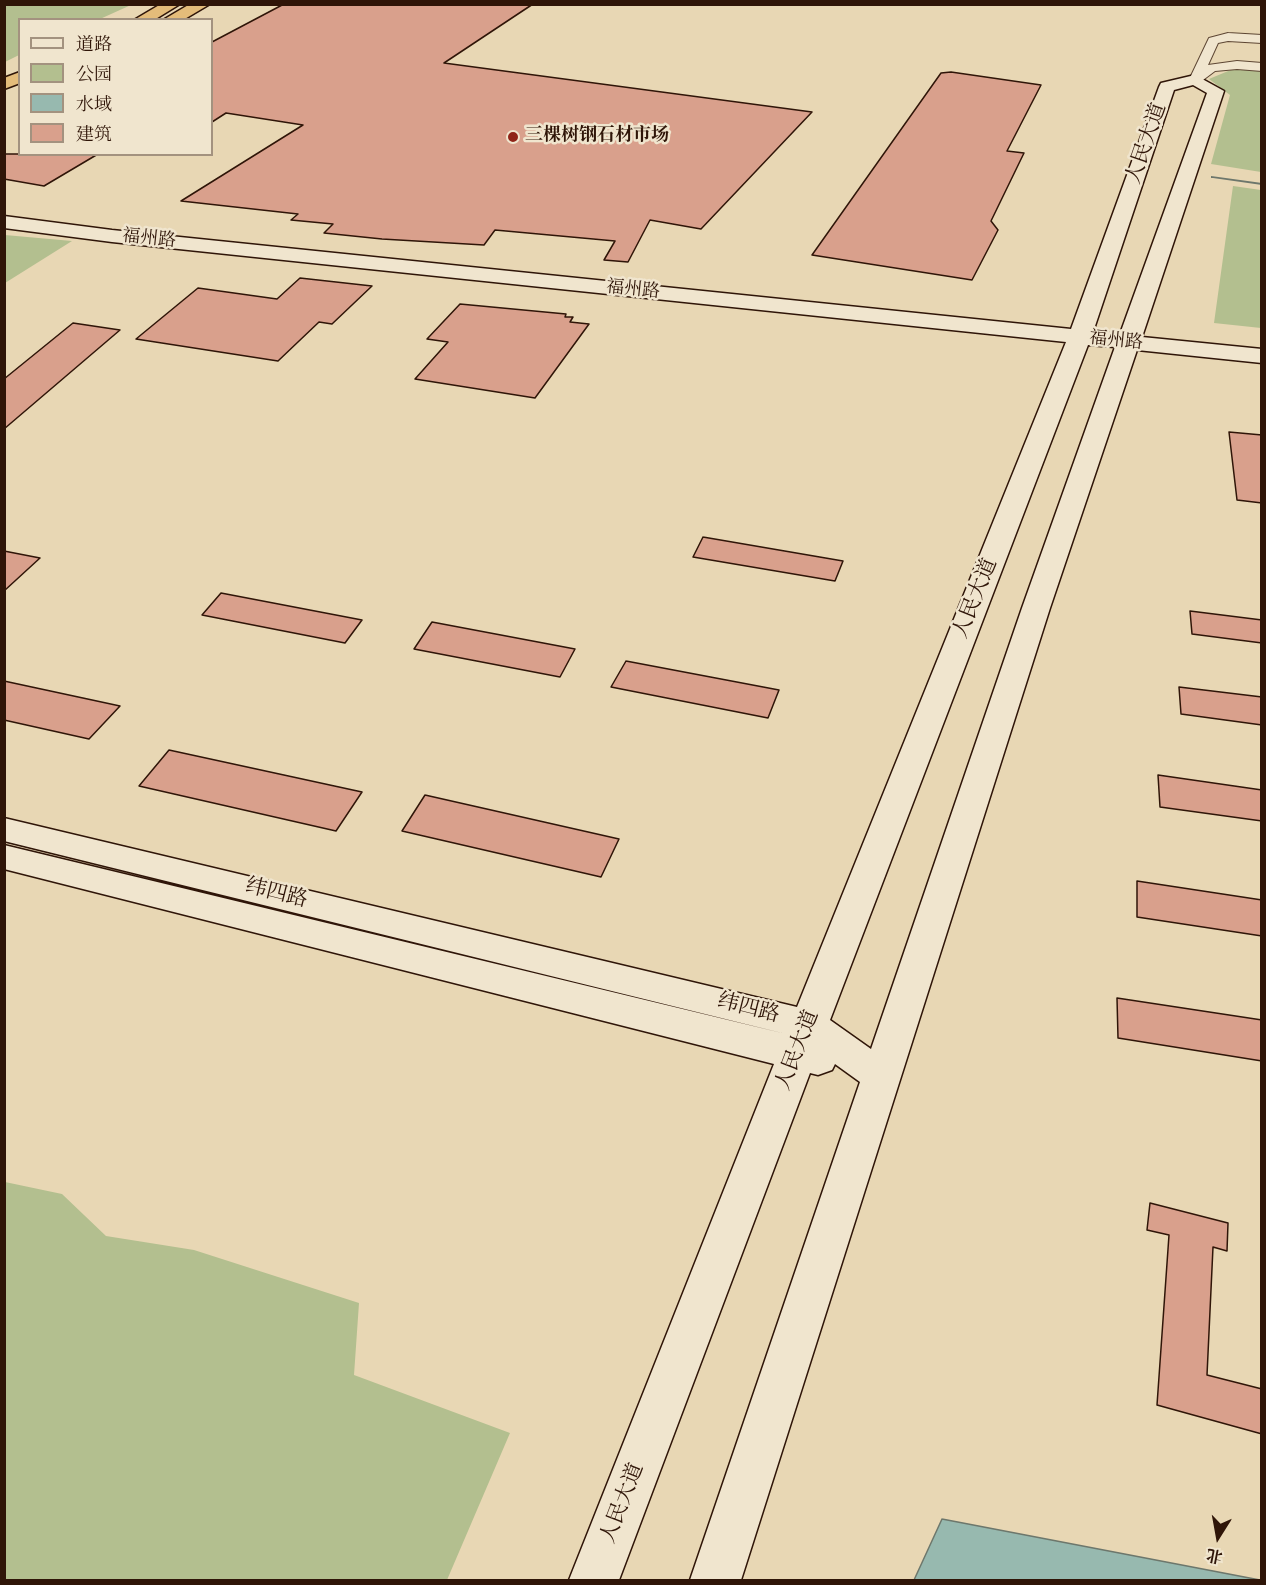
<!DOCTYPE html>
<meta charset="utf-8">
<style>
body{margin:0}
#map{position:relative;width:1266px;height:1585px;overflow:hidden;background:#e8d7b4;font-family:Vollkorn,"Noto Serif SC",serif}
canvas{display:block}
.frame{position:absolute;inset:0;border:6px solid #2f1508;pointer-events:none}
.legend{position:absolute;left:18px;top:18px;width:195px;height:138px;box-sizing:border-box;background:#f0e5ce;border:2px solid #a3927f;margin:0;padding:8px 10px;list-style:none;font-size:18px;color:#2f1508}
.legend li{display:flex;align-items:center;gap:12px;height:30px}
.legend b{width:30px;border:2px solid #a3927f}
.north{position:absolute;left:1188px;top:1507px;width:60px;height:60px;-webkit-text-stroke:4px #f0e5ce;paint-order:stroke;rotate:191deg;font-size:16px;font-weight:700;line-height:24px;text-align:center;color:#2f1508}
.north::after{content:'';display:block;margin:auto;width:21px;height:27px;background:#2f1508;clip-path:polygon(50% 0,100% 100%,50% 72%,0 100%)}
</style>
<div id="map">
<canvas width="1266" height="1585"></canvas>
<div class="frame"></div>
<ul class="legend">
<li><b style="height:8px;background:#f0e5ce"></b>道路</li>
<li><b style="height:16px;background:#b3bf8f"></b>公园</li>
<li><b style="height:16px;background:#97b9af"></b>水域</li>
<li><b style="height:16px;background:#d9a08c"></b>建筑</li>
</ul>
<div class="north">北</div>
</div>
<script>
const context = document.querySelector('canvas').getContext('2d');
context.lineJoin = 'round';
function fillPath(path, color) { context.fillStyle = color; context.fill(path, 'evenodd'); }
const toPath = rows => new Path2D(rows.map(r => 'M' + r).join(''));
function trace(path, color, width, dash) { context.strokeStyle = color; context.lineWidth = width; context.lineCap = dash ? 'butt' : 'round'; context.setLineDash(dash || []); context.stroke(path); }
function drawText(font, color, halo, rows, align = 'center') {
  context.font = font + ' Vollkorn,"Noto Serif SC",serif'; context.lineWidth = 5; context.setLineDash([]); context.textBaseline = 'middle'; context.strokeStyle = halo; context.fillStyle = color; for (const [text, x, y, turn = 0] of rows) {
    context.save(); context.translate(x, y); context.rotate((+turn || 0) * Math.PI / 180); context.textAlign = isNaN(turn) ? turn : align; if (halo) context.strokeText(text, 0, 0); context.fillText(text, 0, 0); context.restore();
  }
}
const green = toPath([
 [4,5,5,4,145,5,131,5,100,19,20,20,19,55,5,62],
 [1233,69,1261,70,1261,172,1211,164,1230,95,1209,79],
 [1233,186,1261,190,1261,328,1214,323],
 [5,235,72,241,5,283],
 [5,1182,62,1194,106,1236,194,1250,359,1303,354,1375,510,1433,447,1580,5,1580]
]);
const water = toPath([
 [942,1519,1260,1580,914,1580,942,1519]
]);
const stream = toPath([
 [1211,176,1262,183,1262,185,1213,178,1211,178,1211,176]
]);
const building = toPath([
 [284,4,533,4,444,63,812,112,701,229,650,220,628,262,604,260,615,241,495,230,484,245,382,239,324,233,333,224,291,220,298,214,181,201,303,125,226,113,212,122,212,42,284,4],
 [951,72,1041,85,1007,151,1024,153,991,221,998,230,972,280,812,255,941,73,951,72],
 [4,154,98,154,44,186,4,179,4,154],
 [300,278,372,286,332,324,319,322,278,361,136,339,198,288,277,299,300,278],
 [460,304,566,314,565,317,573,317,570,322,589,324,535,398,415,379,448,342,427,339,460,304],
 [73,323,120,330,4,429,4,379,73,323],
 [1229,432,1262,435,1262,503,1237,500,1229,432],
 [703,537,843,561,835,581,693,557,703,537],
 [4,551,40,558,4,591,4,551],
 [221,593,362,620,345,643,202,615,221,593],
 [1190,611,1262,620,1262,643,1192,634,1190,611],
 [432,622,575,649,560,677,414,649,432,622],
 [626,661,779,690,768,718,611,687,626,661],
 [4,681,120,706,89,739,4,720,4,681],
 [1179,687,1262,697,1262,725,1181,714,1179,687],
 [169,750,362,792,336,831,139,786,169,750],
 [1158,775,1262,790,1262,821,1160,807,1158,775],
 [425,795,619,839,601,877,402,831,425,795],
 [1137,881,1262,900,1262,936,1137,917,1137,881],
 [1117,998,1262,1020,1262,1061,1118,1038,1117,998],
 [1150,1203,1228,1223,1227,1251,1213,1247,1207,1375,1262,1389,1262,1434,1157,1405,1169,1235,1147,1230,1150,1203]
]);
const street = toPath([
 [1228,33,1262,35,1262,43,1228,41,1218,43,1208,65,1237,61,1262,63,1262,71,1237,69,1215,71,1199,83,1191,83,1189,80,1209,38,1228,33]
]);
const secondary = toPath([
 [1195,75,1224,91,1142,337,1262,349,1262,363,1137,350,1050,608,741,1580,690,1580,860,1082,835,1064,832,1070,818,1075,810,1073,619,1580,569,1580,774,1064,4,869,4,845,786,1034,4,841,4,818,797,1007,1066,342,112,242,4,228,4,216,112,230,1071,329,1159,87,1161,83,1195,75],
 [1193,85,1207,93,1120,334,1093,332,1174,90,1193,85],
 [1088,345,1115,347,1022,608,871,1049,830,1020,1088,345]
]);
const highway = toPath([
 [161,4,180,4,154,20,134,20,161,4],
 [190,4,210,4,183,20,163,20,190,4],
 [20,72,20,83,4,89,4,78,20,72]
]);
const markers = [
 [513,137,6,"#8f2418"]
];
const farPoinames = [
 ["三棵树钢石材市场",525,137]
];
const farStreetnames = [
 ["福州路",149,240,6],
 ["福州路",633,291,6],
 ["福州路",1116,342,6]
];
const streetNames = [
 ["人民大道",1148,144,-71],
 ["人民大道",977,599,-68],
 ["纬四路",276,895,14],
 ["纬四路",748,1010,14],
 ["人民大道",799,1051,-69],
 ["人民大道",624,1504,-69]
];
fillPath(green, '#b3bf8f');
fillPath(water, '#97b9af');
trace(water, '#6d776c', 1.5);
fillPath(stream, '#6d776c');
fillPath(building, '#d9a08c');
trace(building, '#2f1508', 1.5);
trace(street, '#5d4633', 2);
trace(secondary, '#2f1508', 3);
trace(highway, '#2f1508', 3);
fillPath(street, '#f0e5ce');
fillPath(secondary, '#f0e5ce');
fillPath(highway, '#e4bc7a');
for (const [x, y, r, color] of markers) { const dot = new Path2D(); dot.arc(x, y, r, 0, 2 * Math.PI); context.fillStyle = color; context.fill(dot); trace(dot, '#f0e5ce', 2); }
drawText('bold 18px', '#2f1508', '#f0e5ce', farPoinames, 'left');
drawText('18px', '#2f1508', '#f0e5ce', farStreetnames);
drawText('21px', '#2f1508', '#f0e5ce', streetNames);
</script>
